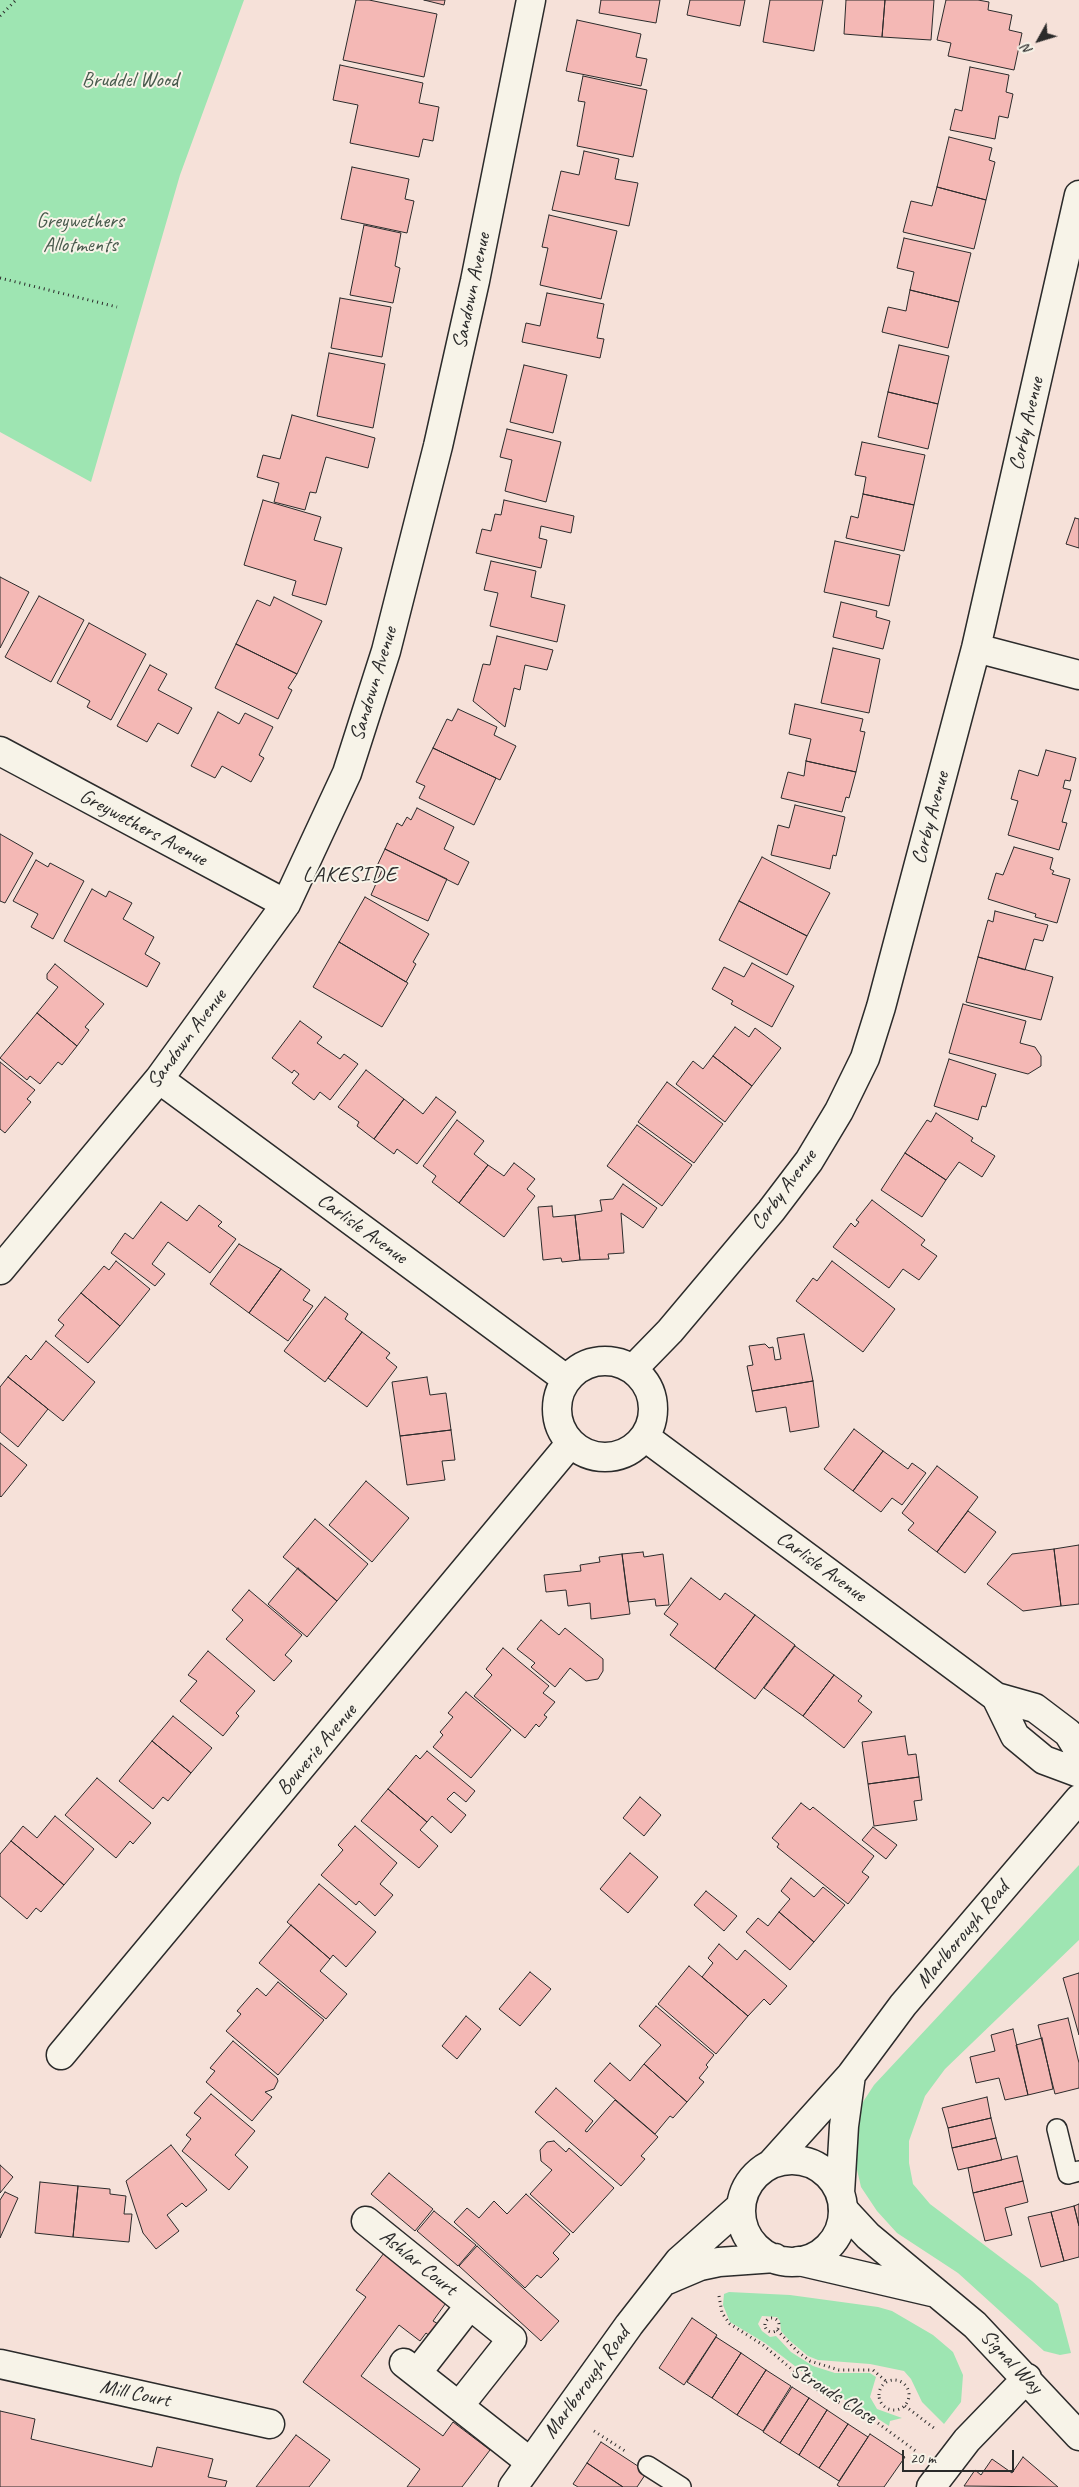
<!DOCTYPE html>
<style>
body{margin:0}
#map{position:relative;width:1079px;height:2487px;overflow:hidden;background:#f6e1d9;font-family:Caveat,sans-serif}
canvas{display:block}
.north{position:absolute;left:1014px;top:15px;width:50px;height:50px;-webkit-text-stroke:4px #f7f3e8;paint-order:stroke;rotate:231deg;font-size:14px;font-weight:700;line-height:20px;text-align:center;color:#2b2b2b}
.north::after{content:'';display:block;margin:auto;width:18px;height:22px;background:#2b2b2b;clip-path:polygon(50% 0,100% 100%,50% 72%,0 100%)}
.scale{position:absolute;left:902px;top:2450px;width:112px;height:22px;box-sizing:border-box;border:2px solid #2b2b2b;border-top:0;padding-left:6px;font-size:15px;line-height:18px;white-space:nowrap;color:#2b2b2b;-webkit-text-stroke:4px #f7f3e8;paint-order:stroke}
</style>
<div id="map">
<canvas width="1079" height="2487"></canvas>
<div class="north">N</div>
<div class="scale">20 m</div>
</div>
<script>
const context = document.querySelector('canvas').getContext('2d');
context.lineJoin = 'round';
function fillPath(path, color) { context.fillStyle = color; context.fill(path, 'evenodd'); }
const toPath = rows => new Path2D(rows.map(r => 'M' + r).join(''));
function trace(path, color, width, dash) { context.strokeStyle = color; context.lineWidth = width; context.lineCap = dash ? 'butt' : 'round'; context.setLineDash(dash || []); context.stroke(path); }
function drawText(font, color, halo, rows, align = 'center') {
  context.font = font + ' Caveat,sans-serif'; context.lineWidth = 4; context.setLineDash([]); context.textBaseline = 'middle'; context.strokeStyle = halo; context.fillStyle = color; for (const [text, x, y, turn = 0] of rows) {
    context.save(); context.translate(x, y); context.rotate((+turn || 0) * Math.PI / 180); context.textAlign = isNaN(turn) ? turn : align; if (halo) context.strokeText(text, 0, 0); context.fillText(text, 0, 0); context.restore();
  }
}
const green = toPath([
 [0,0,244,0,180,175,91,482,0,432],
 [1079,1865,1079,1940,945,2069,925,2096,909,2141,909,2163,913,2184,930,2204,1032,2281,1058,2304,1071,2353,1060,2355,1044,2351,958,2273,897,2233,877,2211,861,2187,855,2161,854,2128,861,2105,874,2085],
 [729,2292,790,2295,878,2307,892,2311,933,2335,953,2352,963,2375,961,2402,944,2424,922,2402,911,2379,904,2371,870,2364,818,2360,808,2356,789,2340,781,2331,780,2321,777,2317,762,2316,758,2324,762,2331,770,2337,776,2336,791,2352,813,2366,835,2373,870,2373,876,2377,870,2397,877,2409,902,2418,890,2421,889,2426,857,2405,830,2393,765,2343,730,2322,723,2305,724,2294]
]);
const building = toPath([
 [356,0,369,0,437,14,424,77,343,60,356,0],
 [424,0,445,0,444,5,424,0],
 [601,0,660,0,656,23,599,13,601,0],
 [690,0,745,0,740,26,687,15,690,0],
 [770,0,823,0,814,51,763,42,770,0],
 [846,0,885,0,882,37,844,34,846,0],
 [885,0,934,0,931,40,882,37,885,0],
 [946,0,978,0,989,2,988,10,1012,15,1009,30,1022,33,1014,70,948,56,951,43,937,40,946,0],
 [577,20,641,34,636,57,647,59,641,86,566,71,577,20],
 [340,65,423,83,419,103,439,107,433,141,423,139,419,157,350,143,358,105,333,100,340,65],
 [970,67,1009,75,1006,92,1013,94,1008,118,999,116,995,139,950,130,955,109,962,111,970,67],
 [583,76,647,90,633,157,577,146,585,102,578,101,583,76],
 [949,137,992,148,989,160,995,162,986,200,937,187,949,137],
 [584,151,619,159,615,179,638,183,629,226,552,210,561,171,579,175,584,151],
 [352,167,409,179,405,199,414,201,407,233,341,219,352,167],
 [937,187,986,200,974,249,903,232,911,201,932,206,937,187],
 [549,215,617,231,601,299,540,285,548,248,542,247,549,215],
 [364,225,401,233,395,266,400,268,393,303,350,295,364,225],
 [904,238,971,253,959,302,910,290,914,272,897,268,904,238],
 [910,290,959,302,948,348,882,332,888,307,906,311,910,290],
 [547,293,604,304,597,338,604,339,600,358,522,342,526,323,540,326,547,293],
 [340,298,391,307,382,357,331,348,340,298],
 [899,345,949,356,938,404,888,392,899,345],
 [329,353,385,364,373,428,317,416,329,353],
 [524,365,567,375,553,433,510,422,524,365],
 [888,392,938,404,928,449,878,437,888,392],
 [292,415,375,438,368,468,326,457,316,493,310,492,305,510,274,502,279,483,257,477,263,455,280,459,292,415],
 [507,429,561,442,546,502,505,491,512,460,500,457,507,429],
 [862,442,925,455,914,505,863,494,866,477,855,475,862,442],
 [863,494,914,505,904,551,846,538,851,516,858,518,863,494],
 [263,500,321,517,314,540,342,548,326,605,292,595,296,581,244,565,263,500],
 [504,500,574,516,571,533,541,526,539,538,547,540,541,568,476,553,482,529,491,531,495,514,501,515,504,500],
 [1075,518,1079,519,1079,548,1066,544,1075,518],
 [835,541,900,555,889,606,824,592,835,541],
 [491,561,536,571,531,597,565,605,557,642,490,626,498,593,484,590,491,561],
 [0,577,29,592,0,648,0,577],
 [39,596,84,620,51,682,5,657,39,596],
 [274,597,322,621,297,674,236,644,257,600,270,606,274,597],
 [841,602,877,611,876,617,890,621,883,649,833,637,841,602],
 [89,623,146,654,111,720,87,707,90,701,57,683,89,623],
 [497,636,553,650,547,670,525,665,520,690,514,688,505,727,473,701,483,664,490,665,497,636],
 [236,644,297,674,288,688,292,690,278,719,215,688,236,644],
 [833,648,880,659,869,713,821,703,833,648],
 [150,665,167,674,158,690,192,708,178,734,158,723,147,742,117,726,150,665],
 [795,704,863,719,860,731,865,732,856,772,806,761,811,739,789,734,795,704],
 [458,709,497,727,494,735,516,746,500,780,433,748,447,719,452,721,458,709],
 [218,712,239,724,245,713,273,727,259,755,264,758,251,782,222,766,215,778,191,766,218,712],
 [433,748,496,778,474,825,419,798,425,786,416,782,433,748],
 [1046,750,1076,758,1070,781,1065,780,1063,788,1071,790,1062,822,1067,823,1059,850,1008,835,1018,801,1011,799,1019,770,1038,776,1046,750],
 [806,761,856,772,849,798,846,797,842,812,781,798,788,772,804,776,806,761],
 [795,805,845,817,836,856,833,855,830,869,771,855,778,825,789,828,795,805],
 [417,808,454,827,444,849,469,862,458,885,385,849,397,823,402,826,407,817,411,820,417,808],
 [0,834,33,853,5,903,0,901,0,834],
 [1014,847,1053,858,1050,869,1054,871,1052,874,1070,879,1057,923,1035,917,1036,914,988,899,996,873,1003,875,1014,847],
 [385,849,447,879,428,921,371,895,382,870,376,868,385,849],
 [762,857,830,893,807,936,739,901,762,857],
 [36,860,48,867,50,863,84,881,53,939,31,927,38,914,13,901,36,860],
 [92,889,106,897,109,891,132,903,123,919,154,937,145,954,160,963,147,987,64,941,92,889],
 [365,897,429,934,413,962,416,964,406,982,339,942,365,897],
 [739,901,807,936,787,975,719,940,739,901],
 [995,911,1048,925,1043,941,1034,939,1025,970,978,957,988,920,993,922,995,911],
 [339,942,408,983,382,1027,313,987,339,942],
 [978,957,1053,977,1041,1020,966,1002,978,957],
 [752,963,794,986,772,1027,731,1004,733,1001,712,989,724,967,744,977,752,963],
 [55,964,104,1004,85,1027,89,1030,77,1046,37,1013,58,987,47,979,47,974,55,964],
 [963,1004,1026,1021,1020,1043,1035,1047,1041,1056,1041,1066,1028,1074,949,1053,963,1004],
 [37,1013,77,1046,62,1065,58,1062,40,1084,30,1076,27,1080,0,1058,37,1013],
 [300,1021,322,1037,317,1043,340,1059,344,1054,358,1064,330,1100,320,1092,314,1100,292,1083,299,1074,294,1070,292,1073,272,1058,300,1021],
 [735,1027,749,1037,755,1028,781,1048,752,1086,713,1056,735,1027],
 [713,1056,752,1086,725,1122,676,1084,693,1061,703,1069,713,1056],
 [949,1059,996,1074,986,1107,982,1106,978,1120,934,1106,949,1059],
 [0,1062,35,1090,27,1099,31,1102,5,1133,0,1129,0,1062],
 [366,1070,404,1099,374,1139,357,1126,359,1122,338,1107,366,1070],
 [667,1082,723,1124,694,1163,638,1122,667,1082],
 [436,1097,456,1112,417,1164,397,1149,394,1154,374,1139,404,1099,423,1114,436,1097],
 [936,1113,973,1138,971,1141,995,1156,982,1177,959,1162,946,1180,905,1153,927,1120,931,1122,936,1113],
 [457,1120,484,1141,474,1154,488,1165,459,1203,432,1182,436,1176,423,1166,457,1120],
 [637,1125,692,1165,662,1206,607,1166,637,1125],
 [905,1153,946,1180,922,1217,881,1190,905,1153],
 [514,1163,535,1179,527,1189,535,1196,504,1237,459,1203,488,1165,504,1176,514,1163],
 [623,1184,657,1208,643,1228,621,1213,624,1253,608,1254,609,1259,580,1260,575,1215,602,1211,600,1200,613,1199,623,1184],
 [872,1200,925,1240,921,1245,937,1256,919,1280,903,1269,889,1288,833,1247,851,1223,855,1227,859,1222,856,1220,872,1200],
 [161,1202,187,1221,199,1205,222,1222,218,1226,236,1239,210,1273,168,1242,152,1264,165,1274,155,1286,111,1253,125,1233,133,1239,161,1202],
 [552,1206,553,1217,575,1215,580,1260,562,1262,561,1258,543,1260,538,1207,552,1206],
 [239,1244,281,1269,249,1313,210,1284,239,1244],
 [116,1261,150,1289,120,1326,81,1293,104,1266,109,1270,116,1261],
 [832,1261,895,1309,863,1352,796,1301,813,1278,817,1281,832,1261],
 [281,1269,310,1290,303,1300,313,1306,288,1341,249,1313,281,1269],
 [81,1293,120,1326,88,1363,55,1336,64,1325,58,1320,81,1293],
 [325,1297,348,1314,345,1319,362,1332,325,1382,284,1351,325,1297],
 [362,1332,390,1353,386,1358,397,1367,367,1407,328,1378,362,1332],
 [804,1334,813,1381,752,1391,747,1366,753,1365,749,1346,765,1344,769,1348,773,1347,775,1360,781,1359,777,1338,804,1334],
 [46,1341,95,1382,63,1421,8,1377,26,1355,31,1360,46,1341],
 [8,1377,48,1409,18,1447,0,1432,0,1387,8,1377],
 [427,1377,430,1395,446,1393,451,1430,400,1436,392,1382,427,1377],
 [813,1381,819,1427,790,1432,786,1407,756,1412,752,1391,813,1381],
 [854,1429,883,1451,853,1491,824,1469,854,1429],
 [451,1430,455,1460,442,1461,445,1480,407,1485,400,1436,451,1430],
 [0,1443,27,1465,1,1497,0,1496,0,1443],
 [883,1451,908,1469,912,1463,926,1473,902,1505,892,1498,881,1512,853,1491,883,1451],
 [937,1466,978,1497,937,1552,908,1530,914,1523,902,1513,937,1466],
 [366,1481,409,1518,372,1562,329,1525,366,1481],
 [968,1511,996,1532,965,1573,937,1552,968,1511],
 [315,1519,368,1564,337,1601,283,1557,315,1519],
 [1079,1545,1079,1604,1061,1606,1054,1549,1079,1545],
 [1054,1549,1061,1606,1023,1611,987,1584,1012,1554,1054,1549],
 [643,1552,644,1557,663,1554,669,1605,656,1606,655,1599,628,1602,622,1554,643,1552],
 [622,1554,630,1614,591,1619,590,1603,568,1606,566,1590,546,1592,544,1575,581,1571,580,1565,600,1562,599,1557,622,1554],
 [298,1568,337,1601,307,1637,268,1604,298,1568],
 [691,1578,720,1600,725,1593,755,1615,715,1669,670,1635,678,1624,664,1614,691,1578],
 [249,1590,302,1635,285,1655,292,1661,274,1681,226,1639,243,1620,232,1610,249,1590],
 [755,1615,795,1645,755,1699,715,1669,755,1615],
 [541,1620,559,1635,565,1628,603,1659,603,1671,598,1679,586,1681,570,1668,555,1687,531,1667,535,1663,517,1649,541,1620],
 [795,1646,834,1675,803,1716,764,1688,795,1646],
 [503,1648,549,1686,543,1693,555,1702,544,1715,547,1717,539,1727,536,1724,525,1738,474,1696,492,1675,486,1669,503,1648],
 [208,1651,255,1691,236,1713,239,1716,223,1736,180,1701,197,1681,188,1675,208,1651],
 [834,1675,862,1696,858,1701,872,1712,844,1748,803,1716,834,1675],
 [466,1692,511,1730,471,1778,433,1747,443,1735,440,1732,453,1717,448,1713,466,1692],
 [173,1716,212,1748,191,1773,152,1741,173,1716],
 [905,1736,908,1755,916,1754,919,1777,868,1784,862,1742,905,1736],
 [152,1741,191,1773,168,1801,163,1797,153,1809,119,1781,152,1741],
 [427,1751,475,1791,466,1802,454,1792,447,1799,466,1815,451,1833,432,1816,427,1822,388,1789,416,1755,420,1759,427,1751],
 [919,1777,922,1800,914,1801,917,1820,874,1826,868,1784,919,1777],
 [97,1778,151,1823,133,1844,130,1841,116,1858,65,1815,97,1778],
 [388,1789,427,1822,420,1830,438,1846,419,1868,361,1821,388,1789],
 [640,1797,661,1815,644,1836,623,1818,640,1797],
 [801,1803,810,1810,813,1807,874,1856,862,1872,869,1877,848,1904,777,1847,779,1844,772,1838,801,1803],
 [55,1816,94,1849,64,1885,11,1841,23,1826,37,1838,55,1816],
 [355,1826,397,1863,380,1884,393,1895,375,1916,359,1901,356,1905,321,1875,343,1850,338,1845,355,1826],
 [873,1827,897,1845,886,1859,862,1840,873,1827],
 [11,1841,64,1885,41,1912,36,1908,27,1919,0,1896,0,1854,11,1841],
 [630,1853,658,1877,628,1913,600,1889,630,1853],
 [791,1878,814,1897,823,1887,845,1905,814,1942,779,1912,790,1899,781,1891,791,1878],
 [319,1884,376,1932,346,1967,333,1955,330,1959,287,1922,319,1884],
 [706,1891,737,1916,724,1931,694,1905,706,1891],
 [779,1912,814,1942,790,1970,746,1932,758,1918,768,1926,779,1912],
 [291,1925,330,1959,320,1971,347,1994,326,2019,259,1963,291,1925],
 [719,1944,737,1960,745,1950,787,1986,770,2005,764,1999,748,2016,702,1977,713,1963,708,1958,719,1944],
 [689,1966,748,2016,716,2054,658,2004,689,1966],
 [530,1972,551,1989,520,2026,499,2009,530,1972],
 [1079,1973,1079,2035,1063,1978,1079,1973],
 [278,1982,324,2020,278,2075,226,2031,241,2014,237,2011,257,1988,266,1996,278,1982],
 [656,2006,714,2055,706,2065,708,2067,699,2078,704,2082,687,2102,644,2064,661,2045,639,2026,656,2006],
 [466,2016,481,2029,457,2059,442,2046,466,2016],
 [1068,2018,1079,2063,1079,2088,1055,2094,1038,2025,1068,2018],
 [1013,2029,1028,2095,1005,2100,999,2078,976,2083,970,2057,995,2051,991,2035,1013,2029],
 [1042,2038,1053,2089,1028,2095,1016,2045,1042,2038],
 [233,2041,277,2078,278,2081,274,2089,265,2092,272,2097,252,2121,206,2082,215,2071,210,2068,233,2041],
 [610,2063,630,2081,644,2064,687,2102,673,2118,670,2116,655,2134,594,2081,610,2063],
 [556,2088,593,2121,585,2131,587,2132,615,2100,658,2137,641,2156,645,2159,621,2186,535,2112,556,2088],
 [211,2094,255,2131,235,2155,248,2167,229,2190,182,2151,191,2139,186,2135,201,2118,194,2113,211,2094],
 [987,2097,991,2118,948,2128,942,2108,987,2097],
 [991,2118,996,2138,952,2148,948,2128,991,2118],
 [996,2138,1002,2160,958,2170,952,2148,996,2138],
 [554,2141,566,2152,569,2148,614,2188,573,2233,530,2194,552,2170,541,2161,540,2150,547,2142,554,2141],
 [171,2145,207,2190,186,2207,182,2203,167,2215,179,2231,156,2249,143,2233,126,2181,171,2145],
 [1017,2156,1023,2181,973,2193,968,2168,1017,2156],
 [0,2165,13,2177,0,2193,0,2165],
 [389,2173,433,2209,415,2231,371,2194,389,2173],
 [1023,2181,1028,2202,1005,2208,1012,2235,985,2241,973,2193,1023,2181],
 [40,2182,78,2186,73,2237,35,2233,40,2182],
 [78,2186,110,2189,110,2194,126,2196,124,2214,132,2214,129,2242,73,2237,78,2186],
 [5,2192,18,2198,0,2238,0,2200,5,2192],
 [526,2194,570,2234,553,2253,559,2259,541,2278,537,2275,525,2288,454,2222,467,2208,479,2218,494,2201,507,2214,526,2194],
 [1079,2204,1079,2226,1074,2206,1079,2204],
 [1074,2206,1079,2226,1079,2257,1064,2261,1051,2212,1074,2206],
 [434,2211,476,2245,458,2266,417,2231,434,2211],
 [1051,2212,1064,2261,1041,2267,1028,2217,1051,2212],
 [477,2246,559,2321,541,2341,459,2266,477,2246],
 [384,2253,448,2300,433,2321,440,2325,431,2337,426,2333,420,2341,399,2325,361,2376,443,2436,453,2422,490,2450,462,2487,407,2487,420,2469,303,2382,366,2297,356,2290,384,2253],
 [692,2318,717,2335,684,2385,659,2368,692,2318],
 [716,2337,741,2353,712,2398,687,2382,716,2337],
 [741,2353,766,2370,737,2415,712,2398,741,2353],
 [766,2370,791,2386,763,2431,737,2415,766,2370],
 [792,2387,809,2398,780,2443,763,2432,792,2387],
 [809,2398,827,2410,799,2455,780,2443,809,2398],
 [827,2410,848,2424,819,2468,799,2455,827,2410],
 [0,2411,35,2419,31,2439,152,2467,157,2447,213,2459,208,2477,227,2481,225,2487,0,2487,0,2411],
 [848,2424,868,2437,839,2481,819,2468,848,2424],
 [870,2434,905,2457,884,2487,840,2487,837,2485,870,2434],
 [296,2435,330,2460,309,2487,256,2487,296,2435],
 [601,2442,647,2472,637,2487,623,2487,587,2463,601,2442],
 [1023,2457,1058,2487,964,2486,975,2470,981,2475,992,2459,1012,2473,1023,2457],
 [587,2463,623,2487,578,2487,573,2484,587,2463]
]);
const path = toPath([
 [0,16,16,0],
 [0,278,117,307],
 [719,2296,722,2313,730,2324,763,2345,813,2387,832,2399,867,2415,917,2452],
 '765 2325a7 7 0 1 1 14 0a7 7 0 1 1-14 0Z',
 [777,2330,798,2352,810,2361,839,2370,873,2370,887,2382],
 '879 2395a15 15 0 1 1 30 0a15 15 0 1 1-30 0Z',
 [905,2406,934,2428],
 [594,2431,625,2451]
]);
const service = toPath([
 [1057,2129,1068,2174,1079,2171],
 [648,2466,681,2487]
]);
const minor = toPath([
 [976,648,1079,675],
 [0,751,286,904],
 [159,1079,566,1379],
 [0,1270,159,1079,286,904,347,773,386,651,438,446,475,281,531,0],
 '557 1409a48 48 0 1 1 96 0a48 48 0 1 1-96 0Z',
 [633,1369,670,1331,771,1211,809,1161,839,1111,865,1058,881,1007,976,648,1079,195],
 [645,1437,996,1697,1035,1708,1068,1733,1079,1751],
 [996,1697,1015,1736,1044,1760,1079,1773],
 [61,2055,570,1444],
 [843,2209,868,2236,975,2325,1079,2436],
 [366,2221,512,2339,459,2406],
 [799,2261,932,2292],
 [404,2363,530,2462],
 [0,2364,270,2424],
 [417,2373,470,2305],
 [931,2487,967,2440,1027,2378]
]);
const secondary = toPath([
 '741 2211a51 51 0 1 1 102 0a51 51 0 1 1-102 0Z',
 [770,2165,851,2075,903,2005,1079,1799],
 [840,2193,844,2126,851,2075],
 [667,2280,700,2266,719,2262,775,2258],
 [513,2487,629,2325,679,2261,741,2206]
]);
const parkNames = [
 ["Bruddel Wood",130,80],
 ["Greywethers",80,221],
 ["Allotments",80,245]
];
const streetNames = [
 ["Sandown Avenue",472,291,-78],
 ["Corby Avenue",1027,424,-77],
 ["Sandown Avenue",374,684,-73],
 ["Corby Avenue",931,818,-75],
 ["Greywethers Avenue",143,828,28],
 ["Sandown Avenue",187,1039,-53],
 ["Corby Avenue",784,1190,-53],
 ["Carlisle Avenue",362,1229,36],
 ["Carlisle Avenue",821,1567,36],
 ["Bouverie Avenue",317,1750,-50],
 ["Marlborough Road",963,1935,-50],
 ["Ashlar Court",418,2263,39],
 ["Signal Way",1011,2362,46],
 ["Marlborough Road",587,2383,-54],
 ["Mill Court",135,2394,12],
 ["Strouds Close",833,2394,32]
];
const neighbourhoodNames = [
 ["LAKESIDE",350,875]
];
fillPath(green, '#9ee5b2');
fillPath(building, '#f4b8b5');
trace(building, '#2b2b2b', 1);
trace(service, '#2b2b2b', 22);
trace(minor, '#2b2b2b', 31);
trace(secondary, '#2b2b2b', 31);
trace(path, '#2b2b2b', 3, [1, 4]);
trace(service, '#f7f3e8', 19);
trace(minor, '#f7f3e8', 28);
trace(secondary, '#f7f3e8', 28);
drawText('21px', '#485a4d', '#f7f3e8', parkNames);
drawText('21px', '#2b2b2b', '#f7f3e8', streetNames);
context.letterSpacing = '1px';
drawText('22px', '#2b2b2b', '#f7f3e8', neighbourhoodNames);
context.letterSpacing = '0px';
</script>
